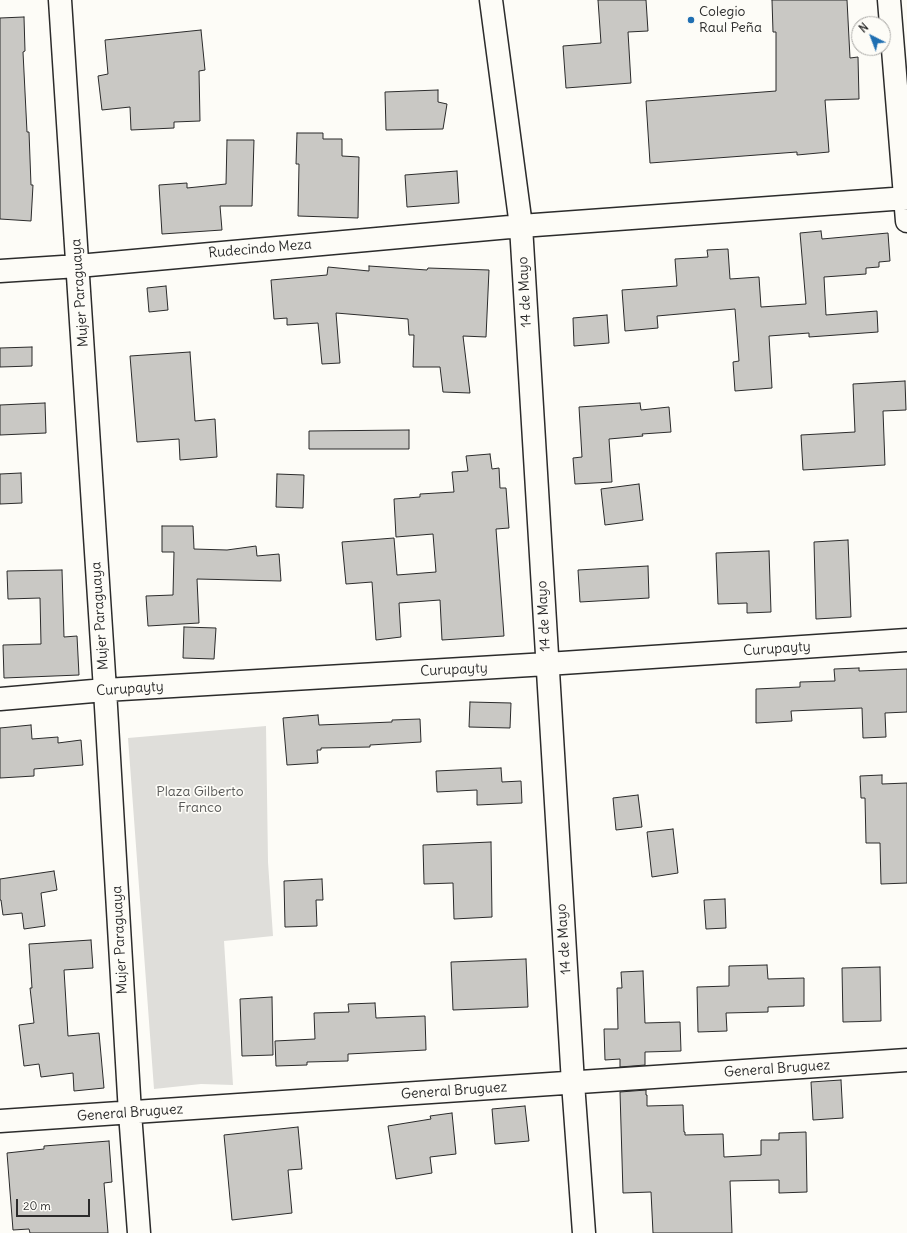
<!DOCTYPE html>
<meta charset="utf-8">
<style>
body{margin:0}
#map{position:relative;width:907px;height:1233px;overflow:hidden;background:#fdfcf7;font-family:Delius,sans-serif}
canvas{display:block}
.north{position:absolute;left:851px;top:16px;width:40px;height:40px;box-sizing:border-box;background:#fdfcf7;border:1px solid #a9a8a5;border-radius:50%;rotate:318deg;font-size:11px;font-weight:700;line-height:16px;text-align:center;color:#2b2b2b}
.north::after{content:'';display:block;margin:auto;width:14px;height:18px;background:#1f6fb2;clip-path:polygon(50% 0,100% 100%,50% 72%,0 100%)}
.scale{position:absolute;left:16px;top:1199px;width:74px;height:18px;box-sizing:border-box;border:2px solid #2b2b2b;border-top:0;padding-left:5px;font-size:12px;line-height:14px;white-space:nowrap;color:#2b2b2b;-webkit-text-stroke:3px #fdfcf7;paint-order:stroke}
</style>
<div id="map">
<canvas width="907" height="1233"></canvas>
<div class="north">N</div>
<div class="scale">20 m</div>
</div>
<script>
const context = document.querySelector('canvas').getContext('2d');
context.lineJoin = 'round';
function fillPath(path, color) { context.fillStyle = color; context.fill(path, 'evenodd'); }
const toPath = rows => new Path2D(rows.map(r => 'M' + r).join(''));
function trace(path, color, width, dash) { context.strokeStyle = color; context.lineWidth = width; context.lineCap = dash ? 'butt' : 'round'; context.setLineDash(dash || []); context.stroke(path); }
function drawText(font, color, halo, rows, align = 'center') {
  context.font = font + ' Delius,sans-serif'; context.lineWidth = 3.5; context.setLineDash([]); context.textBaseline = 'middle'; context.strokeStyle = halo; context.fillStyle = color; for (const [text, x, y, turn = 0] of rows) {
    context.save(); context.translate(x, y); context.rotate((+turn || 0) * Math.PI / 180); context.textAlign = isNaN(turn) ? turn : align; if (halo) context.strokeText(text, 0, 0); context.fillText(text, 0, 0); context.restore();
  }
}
const green = toPath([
 [266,726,268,862,273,936,224,941,233,1085,201,1084,154,1089,128,738]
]);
const building = toPath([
 [598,0,646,0,648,31,628,32,631,83,566,88,563,46,601,43,598,0],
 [772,0,847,0,850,58,858,57,859,99,825,100,829,152,797,155,797,152,650,163,646,101,776,91,776,32,773,32,772,0],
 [24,17,25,51,23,52,27,132,29,132,31,185,33,185,31,221,0,219,0,18,24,17],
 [201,30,205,70,199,71,200,121,174,122,174,128,131,130,130,107,102,110,98,76,108,74,105,40,201,30],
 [438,90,438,102,447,104,443,129,386,130,385,92,438,90],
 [297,133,323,133,323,139,342,139,342,156,359,157,358,218,298,216,299,164,296,164,297,133],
 [227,140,254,140,252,206,220,206,222,230,162,234,159,185,187,183,187,188,226,184,227,140],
 [457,171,459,203,407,207,405,175,457,171],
 [821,231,822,239,888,233,890,261,879,262,879,267,866,268,866,274,824,277,826,315,877,311,878,332,809,337,809,333,769,336,772,388,735,391,733,362,739,361,735,309,657,316,658,328,625,331,622,290,677,286,675,259,708,257,707,250,728,249,730,279,759,277,761,307,806,304,800,233,821,231],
 [369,266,427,270,428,268,489,270,486,337,463,336,470,393,443,392,440,367,413,367,414,335,409,335,408,319,336,313,340,363,322,364,318,323,287,325,287,318,274,319,271,280,327,275,328,267,369,271,369,266],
 [166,286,168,310,149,312,147,288,166,286],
 [607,315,609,343,574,346,573,318,607,315],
 [32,347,32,366,0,367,0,348,32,347],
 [190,352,195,421,215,419,217,457,180,460,179,439,137,442,130,356,190,352],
 [905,381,906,410,883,411,885,465,803,470,801,435,855,432,853,384,905,381],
 [45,403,46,433,0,435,0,405,45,403],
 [640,403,641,410,669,407,671,432,642,434,643,436,609,439,612,482,575,484,573,458,582,457,579,407,640,403],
 [409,430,409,449,309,449,309,431,409,430],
 [490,454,492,469,499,468,500,488,506,488,509,528,496,529,504,636,442,640,440,600,399,603,401,637,376,640,372,582,346,584,342,542,394,538,397,575,436,572,433,534,396,537,394,499,420,497,420,494,454,492,452,472,468,471,466,456,490,454],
 [21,473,22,503,0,504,0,474,21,473],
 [277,474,304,475,303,508,276,507,277,474],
 [639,484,643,520,605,525,601,489,639,484],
 [162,526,193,526,194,549,227,550,256,546,257,556,279,554,281,581,197,579,199,623,148,626,146,596,173,595,174,552,162,552,162,526],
 [848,540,851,617,816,619,814,542,848,540],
 [769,551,771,612,747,613,747,603,718,604,716,553,769,551],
 [648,566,649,598,580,602,578,570,648,566],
 [62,570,64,637,77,636,79,675,4,678,3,645,41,644,40,598,8,599,7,571,62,570],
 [184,627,216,628,214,659,183,658,184,627],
 [859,668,859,671,907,669,907,712,885,713,886,737,863,738,862,708,791,711,792,721,756,723,756,689,800,687,800,682,835,681,834,669,859,668],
 [470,702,511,703,510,728,469,727,470,702],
 [318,715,319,725,392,722,392,720,420,719,421,742,370,745,370,747,321,748,321,750,317,750,318,763,287,765,283,718,318,715],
 [31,725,32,739,58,737,58,743,81,740,83,765,34,769,34,776,0,778,0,728,31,725],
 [501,768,502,782,521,781,522,803,477,805,477,790,437,792,436,771,501,768],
 [882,775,882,784,907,783,907,883,881,884,880,843,866,843,865,798,861,798,860,776,882,775],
 [638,795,642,827,616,830,613,798,638,795],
 [673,829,678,873,652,877,647,832,673,829],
 [491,842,492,917,454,919,453,883,424,884,423,845,491,842],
 [54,871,57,890,41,893,45,926,24,929,22,913,3,915,1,900,0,900,0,879,54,871],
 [322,879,323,900,316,900,317,926,285,927,284,881,322,879],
 [725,899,726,928,706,929,704,900,725,899],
 [91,940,93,968,64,970,68,1036,99,1033,104,1088,74,1091,73,1073,41,1077,39,1064,24,1066,19,1025,34,1023,30,988,32,988,29,944,91,940],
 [526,959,528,1007,453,1010,451,962,526,959],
 [767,965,768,979,804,978,804,1006,768,1007,768,1012,726,1013,727,1031,698,1032,697,987,729,986,729,966,767,965],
 [880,967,881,1021,843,1022,842,968,880,967],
 [643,971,645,1023,680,1022,681,1051,645,1052,645,1065,620,1067,620,1059,605,1060,604,1029,618,1029,617,988,622,988,621,972,643,971],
 [272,997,273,1055,242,1056,240,999,272,997],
 [375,1003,376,1018,425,1016,426,1050,348,1054,348,1061,307,1062,307,1065,276,1066,275,1041,315,1039,314,1013,349,1012,348,1004,375,1003],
 [841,1080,843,1118,813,1120,811,1082,841,1080],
 [646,1090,646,1095,647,1095,647,1106,683,1105,684,1132,685,1132,685,1135,723,1134,724,1157,761,1155,761,1140,779,1140,779,1133,806,1132,807,1192,779,1193,779,1180,730,1181,732,1233,653,1233,651,1192,623,1193,620,1092,646,1090],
 [525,1106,529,1141,495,1144,492,1109,525,1106],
 [452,1113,456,1154,430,1157,432,1173,396,1179,388,1126,431,1119,430,1116,452,1113],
 [298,1127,302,1169,288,1170,292,1213,232,1220,224,1135,298,1127],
 [109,1141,112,1182,104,1183,108,1233,30,1233,29,1229,13,1230,7,1153,44,1149,44,1146,109,1141]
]);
const minor = toPath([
 [60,0,105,690,130,1113,139,1233],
 [491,0,521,226,573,1083,584,1233],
 [889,0,907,221],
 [0,271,78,266,521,226,907,198],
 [0,699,105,690,547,664,907,640],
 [0,1121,907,1060]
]);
const markers = [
 [691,20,4,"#1f6fb2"]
];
const poiNames = [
 ["Colegio",699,12],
 ["Raul Peña",699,28]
];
const streetNames = [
 ["Rudecindo Meza",260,249,-5],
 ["14 de Mayo",525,292,-93],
 ["Mujer Paraguaya",80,293,-94],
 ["Mujer Paraguaya",100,616,-94],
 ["14 de Mayo",544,616,-93],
 ["Curupayty",777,649,-4],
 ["Curupayty",454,670,-3],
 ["Curupayty",130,689,-4],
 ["14 de Mayo",564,939,-94],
 ["Mujer Paraguaya",120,940,-93],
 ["General Bruguez",777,1069,-4],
 ["General Bruguez",454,1091,-4],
 ["General Bruguez",130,1113,-4]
];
const parkNames = [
 ["Plaza Gilberto",200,792],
 ["Franco",200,808]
];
fillPath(green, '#dfdeda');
fillPath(building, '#c9c8c4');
trace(building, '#2b2b2b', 1);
trace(minor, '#2b2b2b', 25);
trace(minor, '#fdfcf7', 22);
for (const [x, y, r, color] of markers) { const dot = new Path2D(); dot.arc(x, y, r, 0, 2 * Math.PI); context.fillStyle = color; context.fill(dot); trace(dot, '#fdfcf7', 1.5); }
drawText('14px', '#2b2b2b', '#fdfcf7', poiNames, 'left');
drawText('14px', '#2b2b2b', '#fdfcf7', streetNames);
drawText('14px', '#585857', '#fdfcf7', parkNames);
</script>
